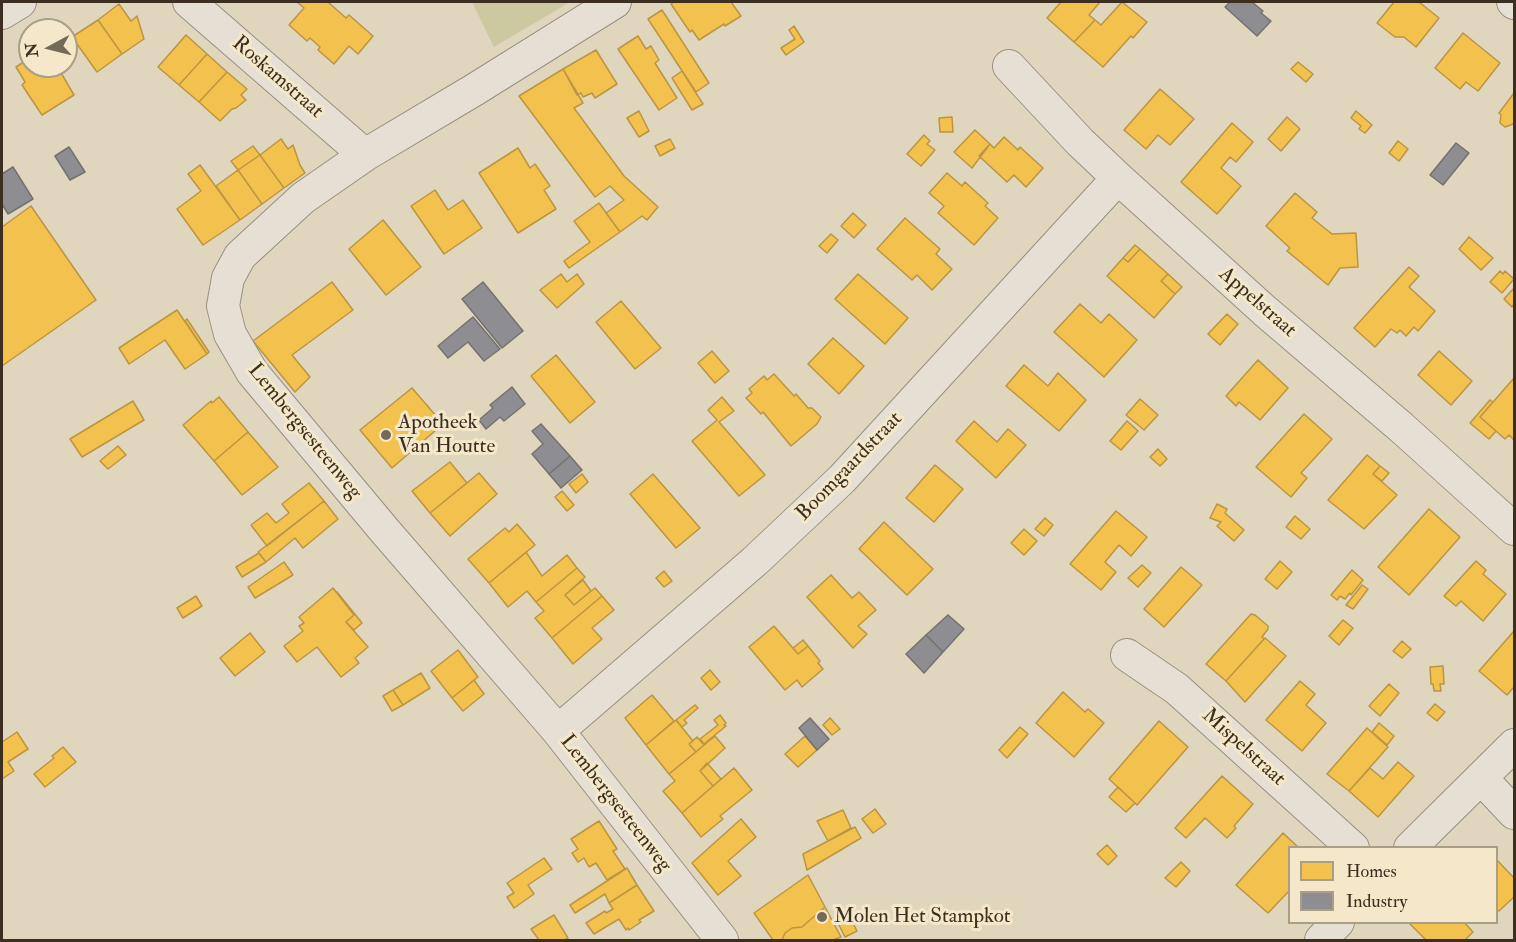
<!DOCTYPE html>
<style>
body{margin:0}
#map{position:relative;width:1516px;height:942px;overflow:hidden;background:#e0d5bd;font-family:"IM FELL Double Pica",serif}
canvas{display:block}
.frame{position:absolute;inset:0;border:3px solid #3c2f22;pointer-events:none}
.legend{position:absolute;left:1288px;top:846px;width:210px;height:78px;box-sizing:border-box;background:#f5e8ca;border:2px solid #ab9e87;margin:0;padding:8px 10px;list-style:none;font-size:18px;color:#3c2f22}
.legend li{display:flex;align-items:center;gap:12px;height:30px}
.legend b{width:30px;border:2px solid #ab9e87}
.north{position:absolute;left:18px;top:18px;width:60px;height:60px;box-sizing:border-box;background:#f5e8ca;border:2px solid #ab9e87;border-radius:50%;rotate:263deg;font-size:16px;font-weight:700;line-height:24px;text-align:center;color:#3c2f22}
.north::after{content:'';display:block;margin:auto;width:21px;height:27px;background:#756958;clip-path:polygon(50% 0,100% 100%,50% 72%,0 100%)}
</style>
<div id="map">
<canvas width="1516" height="942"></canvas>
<div class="frame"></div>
<ul class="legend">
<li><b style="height:16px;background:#f2c14e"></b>Homes</li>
<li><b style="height:16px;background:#8d8d92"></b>Industry</li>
</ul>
<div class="north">N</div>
</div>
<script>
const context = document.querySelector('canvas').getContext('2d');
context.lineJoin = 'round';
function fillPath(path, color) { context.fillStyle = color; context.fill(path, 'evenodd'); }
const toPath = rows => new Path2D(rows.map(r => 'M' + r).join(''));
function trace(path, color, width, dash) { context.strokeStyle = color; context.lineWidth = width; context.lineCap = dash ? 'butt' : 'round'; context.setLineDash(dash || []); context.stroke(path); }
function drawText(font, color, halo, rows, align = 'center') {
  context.font = font + ' "IM FELL Double Pica",serif'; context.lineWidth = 6; context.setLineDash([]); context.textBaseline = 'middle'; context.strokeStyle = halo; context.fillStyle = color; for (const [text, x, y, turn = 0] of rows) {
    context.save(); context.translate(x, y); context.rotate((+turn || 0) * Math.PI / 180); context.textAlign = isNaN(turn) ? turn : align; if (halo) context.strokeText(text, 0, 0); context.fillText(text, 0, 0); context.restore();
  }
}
const green = toPath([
 [472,2,570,2,494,47]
]);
const homes = toPath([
 [297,2,328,2,346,18,349,15,373,36,358,54,349,46,334,64,318,50,320,47,310,38,307,41,289,25,304,8,297,2],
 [674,2,731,2,741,16,725,26,724,24,699,40,692,30,690,32,671,4,674,2],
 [1061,2,1100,2,1089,15,1095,20,1074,42,1047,18,1061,2],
 [1122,2,1147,22,1133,38,1131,36,1103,67,1074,42,1095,20,1101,25,1122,2],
 [1394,2,1419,2,1439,18,1416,47,1404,37,1395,37,1377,23,1394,2],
 [119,4,131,21,137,16,144,39,122,54,98,20,119,4],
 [662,10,709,83,696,92,648,19,662,10],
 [98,20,122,54,97,72,72,37,98,20],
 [794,26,804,42,786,55,781,48,795,39,789,30,794,26],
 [1463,33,1500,63,1478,91,1466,82,1460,89,1435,68,1463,33],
 [186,35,207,54,179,85,158,67,186,35],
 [638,36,646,49,651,46,659,60,655,63,677,98,659,110,618,49,638,36],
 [596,50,617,84,595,98,592,93,583,97,581,93,577,95,563,69,596,50],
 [207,54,227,72,199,102,179,85,207,54],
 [30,58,30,66,57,66,74,95,42,115,22,85,25,82,16,67,30,58],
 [1298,62,1313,74,1306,82,1291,69,1298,62],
 [563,69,583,103,574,108,624,176,658,207,647,220,642,216,620,232,606,213,624,200,610,186,595,197,519,96,563,69],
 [682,71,703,104,692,110,672,78,682,71],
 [227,72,247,89,241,95,246,100,236,108,232,109,220,121,199,102,227,72],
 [1160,89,1194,119,1170,145,1158,135,1146,149,1124,130,1160,89],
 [1514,93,1514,125,1513,124,1505,127,1500,123,1501,115,1499,113,1514,93],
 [639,111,649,131,639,137,627,118,639,111],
 [1356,111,1372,125,1365,133,1359,129,1361,126,1351,118,1356,111],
 [952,117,953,132,940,132,939,118,952,117],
 [1287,117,1300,129,1281,151,1268,139,1287,117],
 [1232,123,1253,142,1236,162,1230,157,1221,168,1241,186,1217,214,1181,182,1232,123],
 [975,130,990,144,972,168,954,152,975,130],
 [924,135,930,141,927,144,935,150,921,166,907,154,924,135],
 [1004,137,1018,150,1020,147,1043,168,1026,187,1014,175,1007,182,979,156,990,144,994,148,1004,137],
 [281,139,288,149,293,145,300,165,305,173,284,188,260,155,281,139],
 [670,139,675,148,660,156,655,146,670,139],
 [1398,141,1408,149,1399,161,1389,153,1398,141],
 [253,146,260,155,238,170,231,161,253,146],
 [518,148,530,168,535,164,550,186,544,190,556,209,518,233,479,173,518,148],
 [260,155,284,188,262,204,238,170,260,155],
 [200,165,240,220,203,245,177,209,201,191,188,174,200,165],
 [238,170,262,204,240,220,216,186,238,170],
 [947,173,962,186,965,182,988,203,985,206,998,218,974,245,938,213,944,206,929,193,947,173],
 [435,190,448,210,463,200,482,228,444,254,411,206,435,190],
 [1295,193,1317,212,1312,218,1332,234,1356,233,1358,267,1340,268,1328,285,1287,251,1290,248,1266,226,1295,193],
 [599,203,620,232,569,268,564,261,590,242,574,221,599,203],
 [31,206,96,300,2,366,2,227,31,206],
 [853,213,866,225,854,238,841,226,853,213],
 [905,218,940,249,936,254,952,269,932,290,917,275,912,280,877,249,905,218],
 [383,220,421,267,386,295,349,249,383,220],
 [831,234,838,240,827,253,819,246,831,234],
 [1469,237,1493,258,1481,270,1459,249,1469,237],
 [1135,245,1140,249,1128,262,1123,258,1135,245],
 [1140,249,1168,274,1161,281,1175,294,1154,318,1107,276,1123,258,1128,262,1140,249],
 [1409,267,1419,276,1409,287,1435,311,1418,331,1414,327,1406,336,1400,330,1397,333,1391,329,1375,347,1354,328,1409,267],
 [1500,271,1503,274,1505,271,1514,279,1502,293,1490,282,1500,271],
 [561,274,567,282,577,274,584,284,557,308,540,290,561,274],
 [858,274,908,318,885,344,835,299,858,274],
 [1168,274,1182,287,1175,294,1161,281,1168,274],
 [332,282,353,310,292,355,310,377,295,392,253,341,332,282],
 [1514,288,1514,304,1512,307,1504,299,1514,288],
 [621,301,661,348,635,369,596,322,621,301],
 [1080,304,1101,323,1109,314,1137,340,1104,377,1054,332,1080,304],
 [177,310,207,354,185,369,165,340,129,364,119,348,177,310],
 [1227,314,1238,324,1220,345,1208,334,1227,314],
 [187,319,209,352,207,354,185,321,187,319],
 [833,338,864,366,839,394,808,364,833,338],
 [712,351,729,371,715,383,698,363,712,351],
 [1439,351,1472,381,1451,405,1418,375,1439,351],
 [556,355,595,402,570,423,531,376,556,355],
 [1258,360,1288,388,1260,420,1239,402,1236,406,1226,396,1258,360],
 [1024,365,1048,386,1058,373,1086,400,1059,431,1006,386,1024,365],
 [774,374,794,396,796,394,808,408,812,408,821,417,817,424,791,446,763,412,761,414,746,398,752,393,749,389,764,376,767,380,774,374],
 [1514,378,1514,440,1509,435,1505,439,1480,417,1514,378],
 [412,388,443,424,392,468,360,430,412,388],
 [219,397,248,432,214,461,183,425,211,401,212,403,219,397],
 [722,397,734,411,719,422,765,475,739,496,692,441,717,420,708,410,722,397],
 [1140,399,1158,415,1144,430,1126,415,1140,399],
 [1490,400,1493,402,1480,417,1496,431,1489,439,1470,423,1490,400],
 [133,401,144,420,82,457,70,439,133,401],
 [1304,414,1332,439,1301,473,1307,478,1291,497,1256,467,1304,414],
 [974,421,997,442,1008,429,1026,445,996,478,956,441,974,421],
 [1127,421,1138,431,1121,450,1110,441,1127,421],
 [248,432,278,467,242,495,214,461,248,432],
 [118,446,126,455,108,469,100,461,118,446],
 [1158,449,1167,459,1160,466,1150,457,1158,449],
 [1367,455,1380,466,1373,474,1397,495,1364,529,1328,500,1367,455],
 [450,462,467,483,430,513,412,491,450,462],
 [935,465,963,489,934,522,906,498,935,465],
 [1380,466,1389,473,1382,481,1373,474,1380,466],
 [479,473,497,494,450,536,430,513,479,473],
 [582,474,588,482,576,493,569,484,582,474],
 [653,474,700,528,676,548,630,494,653,474],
 [309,483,324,501,267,546,251,525,267,513,276,523,289,513,282,504,309,483],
 [562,491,574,505,567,511,555,497,562,491],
 [324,501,338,519,303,548,295,538,266,562,258,552,324,501],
 [1217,504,1227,509,1225,513,1244,530,1234,541,1217,526,1221,522,1210,518,1217,504],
 [1429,509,1460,537,1409,595,1378,567,1429,509],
 [1116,511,1147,537,1131,556,1119,545,1105,562,1116,572,1101,590,1070,564,1116,511],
 [1295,516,1310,529,1301,539,1286,527,1295,516],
 [1045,518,1053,525,1044,536,1035,529,1045,518],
 [884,522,933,569,907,595,859,549,884,522],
 [517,524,535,545,489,583,468,559,505,528,509,532,517,524],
 [1024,529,1037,541,1024,555,1011,543,1024,529],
 [526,552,542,576,567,555,577,568,536,602,527,591,508,607,489,583,526,552],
 [259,553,266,562,242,577,236,567,259,553],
 [1280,561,1292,572,1277,589,1265,579,1280,561],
 [1476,561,1486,570,1483,574,1506,594,1483,621,1461,601,1456,606,1444,596,1476,561],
 [284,562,293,575,255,598,248,587,284,562],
 [1142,565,1151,573,1138,587,1128,578,1142,565],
 [1181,567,1202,585,1164,627,1144,609,1181,567],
 [577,568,585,577,565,595,574,605,595,588,602,596,552,638,535,618,544,611,536,602,577,568],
 [1352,570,1363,580,1351,595,1350,593,1345,599,1340,596,1337,600,1331,595,1352,570],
 [664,571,672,581,664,587,656,578,664,571],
 [831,575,852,598,859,592,876,610,858,626,867,634,853,648,807,597,831,575],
 [583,580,591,591,574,605,565,595,583,580],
 [1362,585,1368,589,1353,609,1346,605,1362,585],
 [333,588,354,615,346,622,368,647,355,658,359,663,341,677,317,647,297,662,284,646,303,631,299,626,304,623,299,617,333,588],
 [337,592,362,623,354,630,346,622,354,615,337,592],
 [196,596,202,606,183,618,177,608,196,596],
 [602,596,614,610,592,628,602,639,573,664,552,638,602,596],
 [1251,614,1255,615,1268,626,1268,629,1262,637,1264,639,1226,681,1206,664,1251,614],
 [1343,620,1353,628,1339,645,1329,636,1343,620],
 [774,626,798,654,808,646,820,661,818,663,823,669,802,687,797,680,785,690,749,647,774,626],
 [1514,631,1514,687,1507,695,1479,671,1514,631],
 [250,633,265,652,235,676,220,658,250,633],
 [1265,638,1286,656,1245,702,1226,681,1265,638],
 [803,640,808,646,798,654,793,648,803,640],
 [1402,641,1411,649,1402,658,1393,651,1402,641],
 [458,650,478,677,452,698,431,671,458,650],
 [1443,666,1444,684,1440,684,1441,691,1434,691,1433,684,1431,684,1430,667,1443,666],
 [710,670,720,682,711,690,701,678,710,670],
 [421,673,430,688,403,705,393,690,421,673],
 [474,680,484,694,463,711,452,698,474,680],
 [1300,681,1315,694,1306,705,1326,723,1302,751,1266,720,1300,681],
 [1389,684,1399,693,1380,716,1369,706,1389,684],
 [393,690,403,705,392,711,383,696,393,690],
 [1063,692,1085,712,1088,709,1104,723,1074,757,1036,723,1063,692],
 [652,695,674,721,646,745,625,718,652,695],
 [1435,704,1445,712,1437,721,1427,713,1435,704],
 [695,705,698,708,684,720,687,723,682,727,676,720,695,705],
 [720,715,726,723,724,725,726,726,704,744,700,739,718,725,714,720,720,715],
 [830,718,840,729,832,735,823,725,830,718],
 [676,720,693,741,689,744,696,752,669,774,646,745,676,720],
 [1159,721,1188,747,1137,805,1109,779,1159,721],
 [1379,723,1394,736,1387,745,1372,732,1379,723],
 [1020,727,1028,734,1007,758,999,750,1020,727],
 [1367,728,1388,747,1349,791,1327,774,1367,728],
 [17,732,28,749,8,762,14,771,2,779,2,742,17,732],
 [715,736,725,748,700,771,713,786,682,813,663,791,675,781,669,774,715,736],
 [805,736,817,750,798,767,785,754,805,736],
 [697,737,704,745,696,752,689,744,697,737],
 [63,747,76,762,45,787,34,774,54,758,52,756,63,747],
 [1398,762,1414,776,1378,817,1349,791,1370,768,1383,779,1398,762],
 [707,763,721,779,713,786,700,771,707,763],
 [734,768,752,790,720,816,723,819,701,837,682,813,734,768],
 [1222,776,1253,804,1234,826,1236,828,1227,838,1205,818,1186,838,1175,828,1222,776],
 [1118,787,1135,803,1126,812,1109,797,1118,787],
 [875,809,886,824,873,833,862,819,875,809],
 [843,810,851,828,828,841,817,821,843,810],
 [741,819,756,837,728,861,741,876,718,895,692,863,741,819],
 [599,821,617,849,613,851,625,869,607,880,596,863,589,867,584,858,578,862,572,853,578,849,571,839,599,821],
 [855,827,861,838,807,870,803,854,855,827],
 [1283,833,1299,848,1290,848,1290,890,1268,913,1236,885,1283,833],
 [1107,845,1117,856,1108,865,1097,854,1107,845],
 [544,858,552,869,528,885,534,894,514,908,507,897,514,893,507,883,544,858],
 [1496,859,1514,878,1514,897,1499,911,1496,909,1496,859],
 [1181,862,1190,871,1176,887,1165,878,1181,862],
 [627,868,637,885,609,903,605,894,575,913,570,905,627,868],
 [808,875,825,907,802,927,792,928,785,933,782,940,773,940,754,913,808,875],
 [637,885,654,911,639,920,641,922,629,930,628,928,626,930,619,919,594,934,586,923,605,911,606,913,613,909,609,903,637,885],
 [825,907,841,937,833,940,782,940,785,933,792,928,802,927,825,907],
 [847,911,857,931,845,937,835,917,847,911],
 [554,915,568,938,564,940,539,940,531,929,554,915],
 [1408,922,1464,922,1473,932,1465,940,1426,940,1408,922]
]);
const industry = toPath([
 [1230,2,1252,2,1263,11,1261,13,1271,21,1257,36,1225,7,1230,2],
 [1456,143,1469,153,1443,185,1430,175,1456,143],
 [69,147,85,172,70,180,55,156,69,147],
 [13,167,33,199,8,214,2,204,2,174,13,167],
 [483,282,523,331,502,348,462,299,483,282],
 [473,317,500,349,484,361,468,342,448,358,438,346,473,317],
 [512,387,525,404,504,421,500,417,486,429,479,420,493,408,490,405,512,387],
 [541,424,570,456,549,474,532,454,543,444,532,431,541,424],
 [570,456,582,470,561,488,549,474,570,456],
 [948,615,964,629,943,652,926,635,948,615],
 [926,635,943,652,924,673,906,654,926,635],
 [810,718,829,739,817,750,799,728,810,718]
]);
const minor = toPath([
 [189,2,365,155],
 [615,2,474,90,365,155,303,198,240,256,228,278,223,306,230,334,252,372,385,531,558,731,722,940],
 [1513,2,1514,3],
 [2,13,20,2],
 [1009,66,1080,142,1118,178,1265,311,1402,428,1514,529],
 [1127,655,1177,689,1353,848],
 [558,731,755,561,842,479,1118,178],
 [1481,778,1514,813],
 [1410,848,1514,745],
 [1321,940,1338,922]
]);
const markers = [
 [386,435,6,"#756958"],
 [822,917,6,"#756958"]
];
const streetNames = [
 ["Roskamstraat",277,78,41],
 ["Appelstraat",1257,303,41],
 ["Lembergsesteenweg",304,432,51],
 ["Boomgaardstraat",850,467,-46],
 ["Mispelstraat",1243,748,42],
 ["Lembergsesteenweg",615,804,52]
];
const poiNames = [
 ["Apotheek",398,423],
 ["Van Houtte",398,447],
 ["Molen Het Stampkot",834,917]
];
fillPath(green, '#ccc9a0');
fillPath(homes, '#f2c14e');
trace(homes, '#bb9541', 1.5);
fillPath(industry, '#8d8d92');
trace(industry, '#757170', 1.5);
trace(minor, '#989082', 34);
trace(minor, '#e6e0d4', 32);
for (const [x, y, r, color] of markers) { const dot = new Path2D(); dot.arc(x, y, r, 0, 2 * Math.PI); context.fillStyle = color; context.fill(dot); trace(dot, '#f5e8ca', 2); }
drawText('21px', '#3c2f22', '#f5e8ca', streetNames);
drawText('21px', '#3c2f22', '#f5e8ca', poiNames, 'left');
</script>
